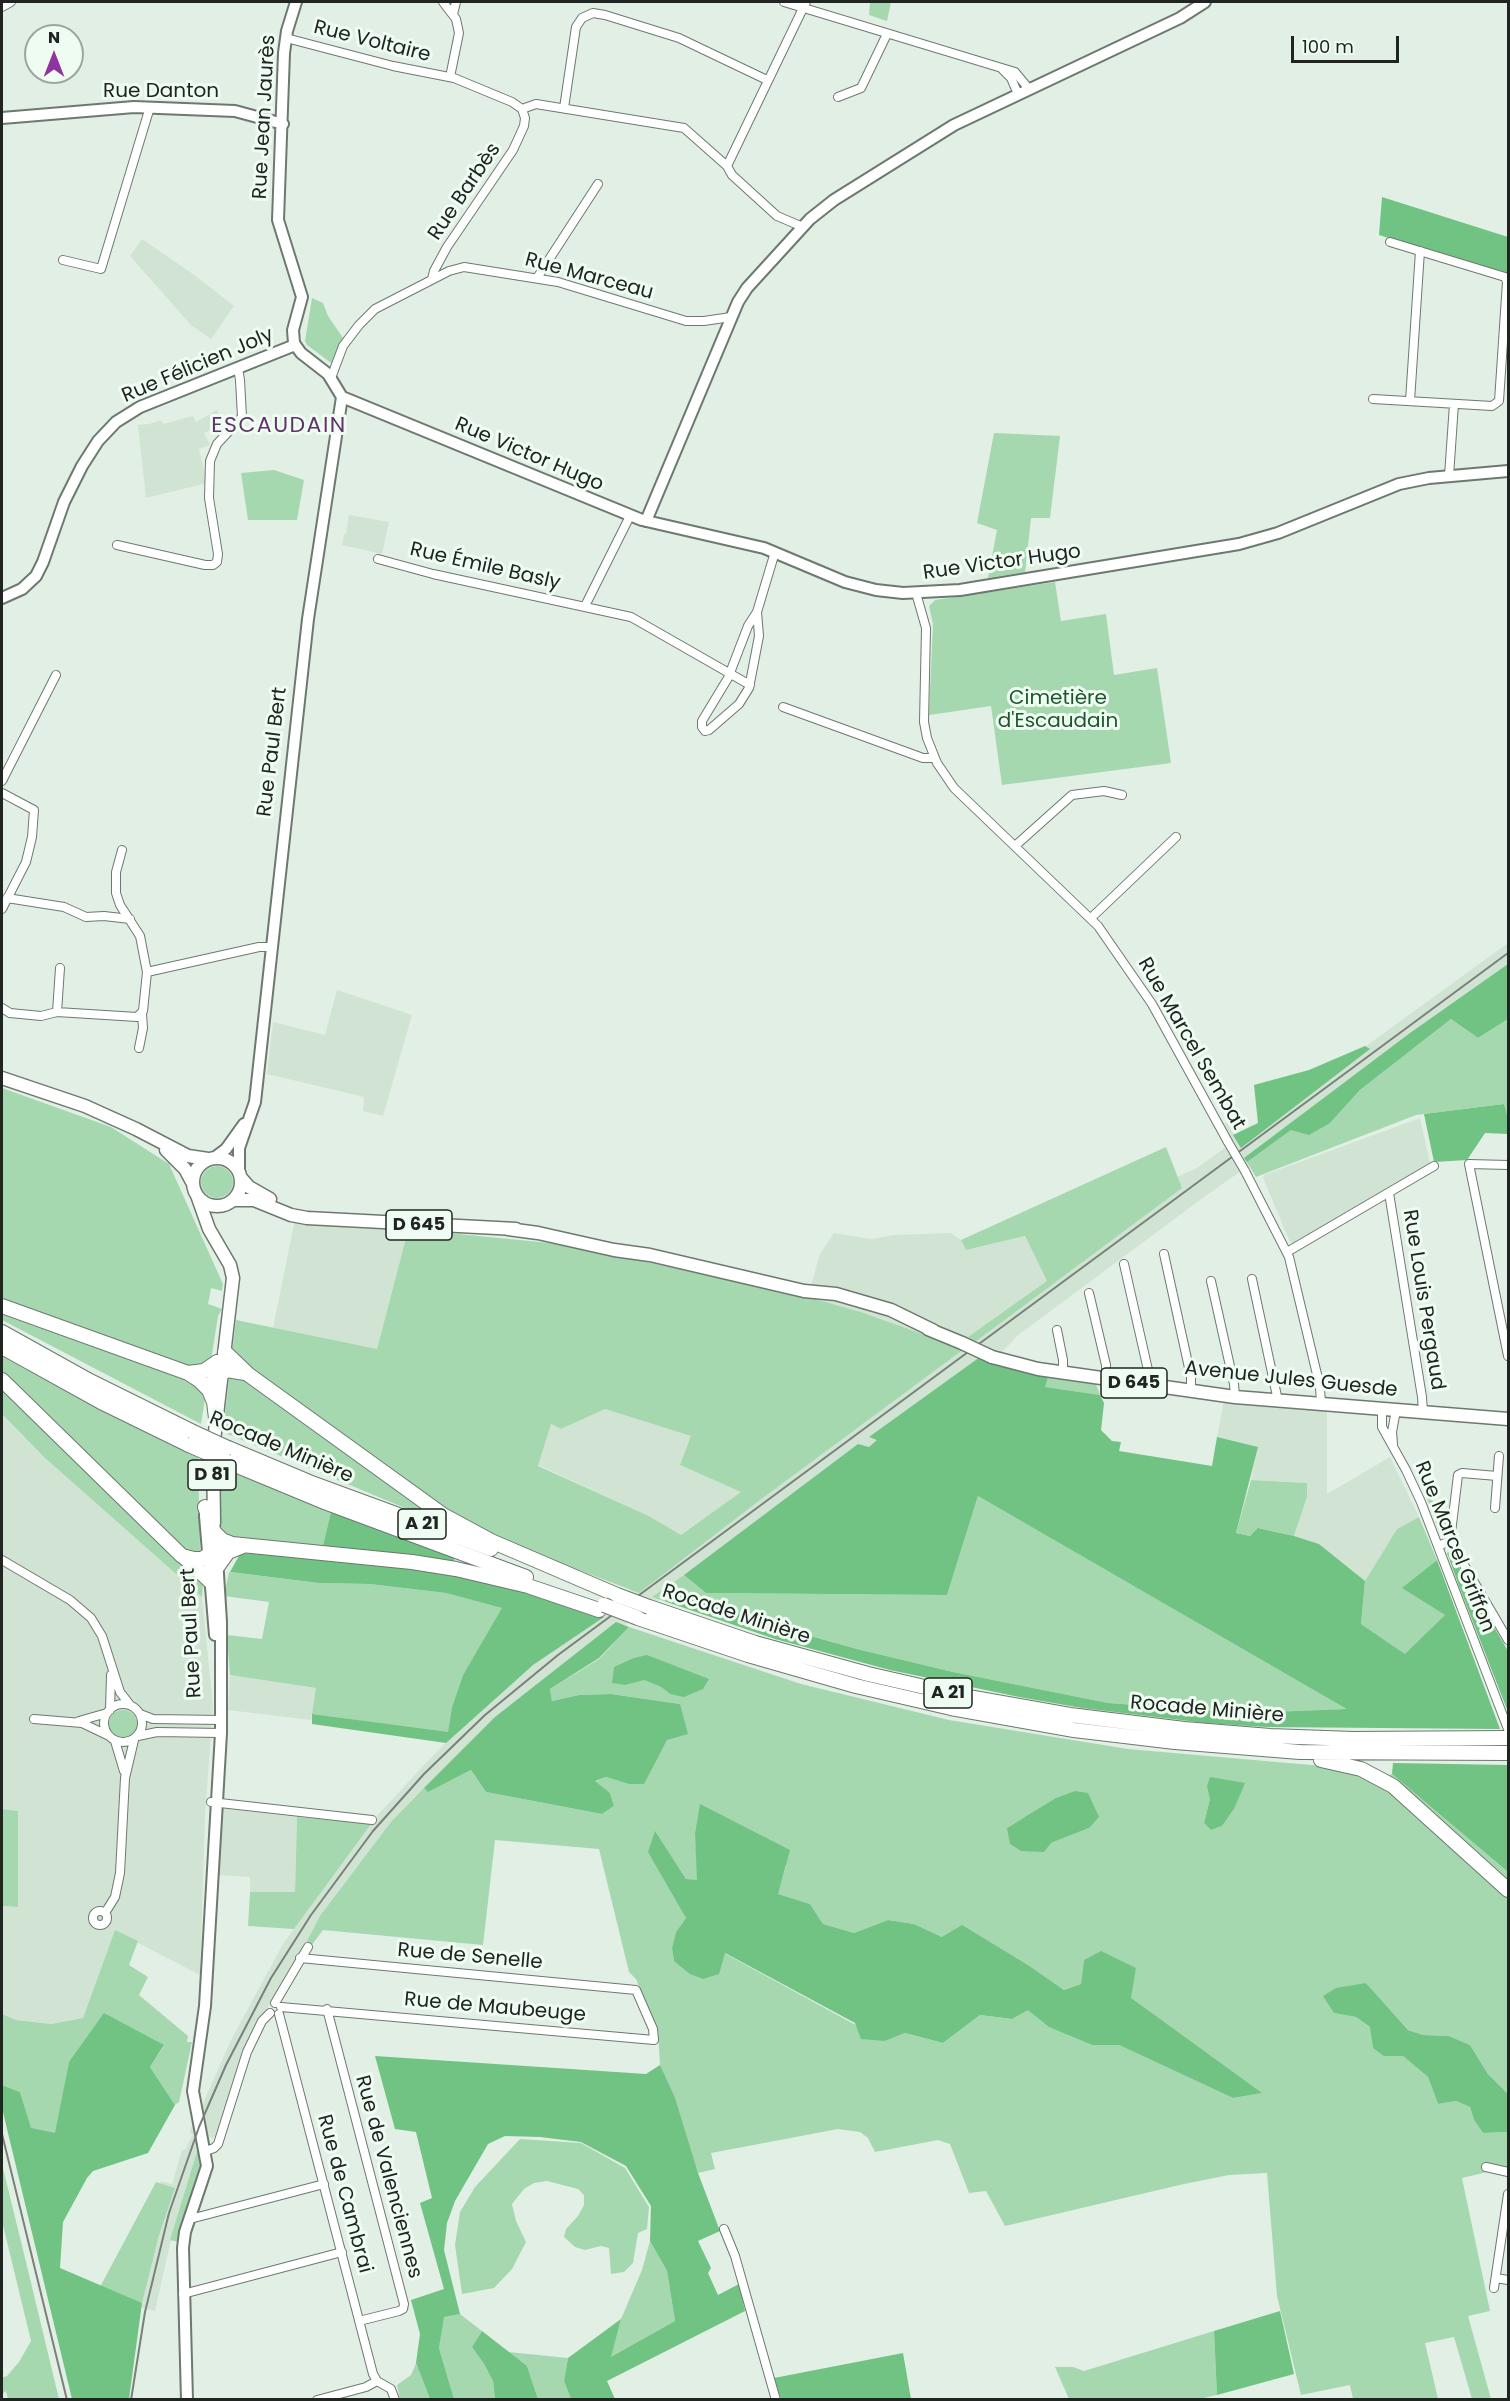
<!DOCTYPE html>
<meta charset="utf-8">
<style>
body{margin:0}
#map{position:relative;width:1510px;height:2401px;overflow:hidden;background:#e2efe4;font-family:Poppins,sans-serif}
canvas{display:block}
.frame{position:absolute;inset:0;border:3px solid #202521;pointer-events:none}
.north{position:absolute;left:24px;top:24px;width:60px;height:60px;box-sizing:border-box;background:#effcf1;border:2px solid #9ca69e;border-radius:50%;rotate:0deg;font-size:16px;font-weight:700;line-height:24px;text-align:center;color:#202521}
.north::after{content:'';display:block;margin:auto;width:21px;height:27px;background:#9035a0;clip-path:polygon(50% 0,100% 100%,50% 72%,0 100%)}
.scale{position:absolute;left:1291px;top:36px;width:108px;height:27px;box-sizing:border-box;border:3px solid #202521;border-top:0;padding-left:8px;font-size:18px;line-height:21px;white-space:nowrap;color:#202521;-webkit-text-stroke:4px #effcf1;paint-order:stroke}
</style>
<div id="map">
<canvas width="1510" height="2401"></canvas>
<div class="frame"></div>
<div class="north">N</div>
<div class="scale">100 m</div>
</div>
<script>
const context = document.querySelector('canvas').getContext('2d');
context.lineJoin = 'round';
function fillPath(path, color) { context.fillStyle = color; context.fill(path, 'evenodd'); }
const toPath = rows => new Path2D(rows.map(r => 'M' + r).join(''));
function trace(path, color, width, dash) { context.strokeStyle = color; context.lineWidth = width; context.lineCap = dash ? 'butt' : 'round'; context.setLineDash(dash || []); context.stroke(path); }
function drawText(font, color, halo, rows, align = 'center') {
  context.font = font + ' Poppins,sans-serif'; context.lineWidth = 6; context.setLineDash([]); context.textBaseline = 'middle'; context.strokeStyle = halo; context.fillStyle = color; for (const [text, x, y, turn = 0] of rows) {
    context.save(); context.translate(x, y); context.rotate((+turn || 0) * Math.PI / 180); context.textAlign = isNaN(turn) ? turn : align; if (halo) context.strokeText(text, 0, 0); context.fillText(text, 0, 0); context.restore();
  }
}
const built = toPath([
 [142,239,193,274,234,306,211,339,191,325,130,256],
 [217,410,223,425,204,433,210,445,199,449,207,483,146,498,138,425,149,424,161,420,163,424,193,416,196,422],
 [349,515,389,522,382,554,342,545,344,534,346,534],
 [1508,943,1508,969,1256,1158,1250,1167,1248,1166,1200,1200,1017,1336,1003,1351,645,1610,507,1714,295,1962,262,2017,218,2135,212,2138,206,2134,171,2240,155,2311,134,2306,157,2209,161,2181,172,2184,182,2150,185,2150,193,2134,190,2132,192,2125,195,2128,199,2121,204,2101,232,2038,283,1944,347,1854,377,1816,422,1767,478,1710,566,1638,955,1346,861,1312,804,1296,812,1282,820,1254,834,1233,871,1239,894,1235,951,1233,961,1240,966,1250,1025,1236,1046,1279,1177,1177,1197,1168,1226,1147,1231,1142,1223,1124,1228,1122,1238,1139],
 [337,990,412,1015,383,1116,363,1111,364,1097,267,1074,273,1022,325,1035],
 [1420,1118,1430,1163,1293,1243,1290,1242,1263,1178,1264,1175],
 [295,1219,427,1231,406,1238,377,1349,273,1328],
 [1224,1401,1327,1410,1327,1494,1390,1457,1419,1517,1397,1529,1365,1581,1319,1544,1294,1536,1307,1497,1307,1483,1251,1480,1257,1447,1217,1437],
 [605,1409,692,1436,680,1465,742,1492,681,1535,649,1516,538,1465,551,1424,561,1429],
 [2,1414,45,1458,202,1597,213,1706,205,1817,200,1975,115,1931,83,2018,51,2024,16,2020,2,2014,2,1906,17,1907,18,1811,2,1809],
 [230,1675,317,1688,311,1720,228,1710],
 [220,1808,297,1817,295,1892,250,1892,250,1877,218,1875]
]);
const green = toPath([
 [870,2,891,2,887,21,869,15],
 [312,298,323,303,328,316,343,338,335,361,331,363,307,345,305,341],
 [994,433,1060,436,1050,518,1031,518,1025,572,988,578,997,530,977,523],
 [274,470,304,480,297,520,248,520,241,473],
 [1055,582,1061,621,1106,614,1114,675,1157,668,1171,763,1002,785,991,706,929,715,933,624,929,606,935,600],
 [1451,1019,1478,1038,1508,1019,1508,1118,1504,1104,1416,1115,1256,1177,1247,1162,1291,1130,1330,1123,1360,1090],
 [2,1088,111,1127,169,1164,223,1284,222,1291,211,1288,208,1304,222,1309,218,1316,201,1424,2,1320],
 [1166,1147,1182,1188,975,1342,968,1337,1047,1281,1025,1236,966,1250,961,1240],
 '201 1182a16 16 0 1 1 32 0a16 16 0 1 1-32 0Z',
 [427,1231,560,1244,591,1250,804,1296,861,1312,964,1349,760,1500,639,1593,529,1551,486,1532,455,1514,443,1524,223,1432,236,1320,377,1349,406,1238],
 [605,1409,691,1436,680,1465,741,1492,681,1535,649,1516,538,1466,551,1424,561,1429],
 [2,1355,198,1457,200,1552,185,1566,203,1585,202,1597,45,1458,2,1414],
 [1048,1377,1096,1384,1100,1395,1044,1387],
 [218,1466,331,1512,320,1558,271,1553,240,1554,240,1542,223,1533,220,1527],
 [1251,1480,1307,1483,1307,1497,1294,1536,1259,1528,1250,1536,1236,1533],
 [1428,1494,1449,1525,1446,1532,1439,1531,1426,1495],
 [978,1496,1349,1709,1245,1713,1108,1703,953,1672,857,1649,778,1627,697,1600,675,1598,664,1601,652,1597,684,1575,706,1593,947,1595],
 [1419,1517,1437,1560,1403,1588,1445,1615,1406,1655,1361,1624,1365,1581,1397,1529],
 [229,1572,319,1583,370,1584,446,1593,503,1608,463,1675,452,1707,448,1733,312,1714,316,1688,230,1675,227,1635,262,1639,269,1602,224,1596],
 [629,1627,801,1684,949,1720,1128,1749,1334,1767,1375,1780,1392,1774,1508,1872,1508,2094,1488,2074,1470,2045,1449,2036,1423,2035,1408,2030,1366,1983,1334,2013,1356,2017,1371,2028,1373,2048,1403,2056,1428,2077,1438,2104,1456,2101,1470,2107,1474,2120,1483,2133,1508,2132,1508,2167,1462,2178,1490,2311,1468,2316,1491,2399,1472,2399,1454,2337,1425,2343,1438,2399,1353,2399,1350,2385,1301,2395,1277,2296,1267,2173,1229,2175,1184,2184,1005,2226,986,2191,969,2193,950,2144,938,2140,875,2152,868,2138,860,2132,838,2129,711,2153,715,2169,698,2173,660,2065,658,2032,636,1979,629,1972,599,1849,495,1840,483,1945,323,1930,308,1950,304,1947,320,1916,391,1822,424,1788,428,1792,471,1770,486,1792,602,1814,614,1806,610,1793,594,1782,606,1777,629,1784,659,1754,667,1740,680,1704,611,1694,579,1695,552,1701,550,1689,599,1659],
 [644,1680,703,1689,670,1694,661,1687],
 [1210,1799,1234,1809,1222,1826,1211,1830,1204,1823],
 [1022,1819,1089,1828,1051,1843,1007,1828],
 [655,1832,686,1879,698,1881,695,1834,786,1866,777,1894,810,1904,823,1924,854,1933,888,1920,914,1924,942,1937,1031,1967,1064,1990,1081,1984,1084,1960,1136,1968,1130,1998,1261,2093,1233,2098,1119,2045,1092,2045,1050,2027,1028,2009,1012,2019,980,2015,943,2043,905,2033,885,2041,724,1953,674,1961,672,1948,676,1932,686,1918],
 '109 1724a14 14 0 1 1 28 0a14 14 0 1 1-28 0Z',
 [2,1809,18,1811,18,1907,2,1906],
 [297,1817,371,1824,294,1929,248,1926,250,1892,295,1892],
 [115,1930,138,1941,129,1965,148,1977,139,1995,188,2036,187,2042,192,2042,179,2102,175,2105,150,2067,164,2046,69,2062,56,2134,31,2129,20,2092,2,2085,2,2014,16,2020,51,2024,83,2018],
 [520,2139,581,2143,625,2168,649,2207,647,2229,638,2233,633,2263,624,2272,611,2274,609,2248,601,2246,585,2250,575,2247,564,2237,566,2229,578,2216,584,2205,584,2195,578,2189,547,2181,534,2183,524,2189,512,2204,516,2221,526,2242,512,2269,494,2288,462,2294,455,2245,460,2212,475,2187],
 [200,2142,200,2172,178,2242,170,2240],
 [2,2164,26,2262,59,2399,8,2399,6,2391,2,2394,2,2378,7,2376,19,2362,31,2341,2,2221],
 [156,2182,175,2188,159,2235,142,2303,100,2287],
 [650,2241,667,2271,675,2321,610,2358,621,2319,642,2270],
 [460,2314,482,2331,472,2347,484,2364,493,2381,495,2399,454,2399,439,2348,443,2317],
 [1214,2331,1217,2395,1199,2399,1069,2399,1055,2367,1073,2367,1084,2371],
 [508,2352,568,2358,564,2381,571,2399,538,2399,527,2366],
 [416,2363,430,2399,400,2399,397,2385,411,2375]
]);
const forest = toPath([
 [1382,197,1508,237,1508,274,1379,235],
 [1508,964,1508,1019,1478,1038,1451,1019,1360,1090,1330,1123,1309,1135,1291,1130,1247,1162,1244,1158,1410,1033],
 [1365,1046,1370,1049,1241,1148,1233,1135,1258,1123,1254,1085,1309,1070],
 [1504,1104,1508,1118,1508,1134,1485,1133,1467,1160,1434,1162,1424,1114],
 [980,1357,1048,1377,1045,1387,1100,1395,1104,1403,1101,1430,1112,1441,1121,1442,1119,1451,1212,1466,1217,1437,1258,1447,1236,1533,1250,1536,1258,1528,1294,1536,1319,1544,1365,1581,1361,1624,1405,1654,1445,1615,1402,1588,1437,1560,1500,1729,1266,1727,1205,1723,1082,1708,1019,1697,890,1670,775,1639,664,1601,675,1598,697,1600,778,1627,857,1649,953,1672,1108,1703,1245,1713,1347,1709,978,1496,947,1595,706,1593,684,1575,858,1444,869,1447,877,1440,869,1437],
 [331,1512,455,1557,451,1573,497,1583,604,1617,533,1665,446,1743,312,1724,312,1714,448,1732,452,1707,463,1675,502,1608,446,1593,370,1584,319,1583,230,1572,240,1554,271,1553,320,1558],
 [1450,1552,1508,1651,1508,1712,1459,1586,1447,1553],
 [616,1622,629,1627,599,1658,550,1689,552,1701,579,1695,611,1694,680,1704,688,1734,667,1740,644,1784,629,1784,606,1777,595,1781,610,1793,614,1806,602,1814,486,1792,471,1770,428,1792,424,1788,495,1717],
 [647,1655,709,1679,703,1689,684,1697,670,1694,661,1687,644,1680,625,1685,612,1683,614,1667,634,1658],
 [1393,1763,1508,1765,1508,1872,1392,1774],
 [1210,1777,1245,1783,1234,1809,1222,1826,1211,1830,1204,1823,1210,1799,1207,1786],
 [1075,1791,1088,1793,1099,1817,1089,1828,1051,1843,1044,1852,1021,1851,1010,1844,1007,1828,1056,1798],
 [700,1804,790,1850,778,1894,810,1904,823,1924,854,1933,888,1920,914,1924,942,1937,962,1925,1031,1967,1064,1990,1081,1984,1084,1960,1101,1951,1136,1968,1131,1998,1262,2093,1233,2098,1119,2045,1092,2045,1049,2027,1028,2010,1012,2019,980,2015,943,2043,905,2033,885,2041,861,2039,855,2023,725,1953,719,1974,703,1979,690,1974,674,1961,672,1948,676,1932,686,1918,648,1852,655,1831,686,1879,697,1880,695,1834],
 [1366,1983,1408,2030,1423,2035,1449,2036,1470,2045,1488,2074,1508,2094,1508,2132,1483,2133,1474,2120,1470,2107,1456,2101,1438,2104,1428,2077,1403,2056,1384,2056,1373,2048,1370,2027,1356,2017,1334,2013,1323,1996,1336,1988],
 [104,2013,164,2045,150,2067,175,2105,148,2153,93,2171,87,2178,63,2222,60,2268,142,2303,129,2399,72,2399,2,2108,2,2085,20,2092,31,2128,55,2133,69,2062],
 [375,2056,646,2074,660,2065,675,2098,698,2173,720,2231,698,2241,711,2268,708,2273,718,2295,739,2284,745,2311,607,2381,615,2399,571,2399,564,2381,568,2358,621,2319,611,2357,675,2321,667,2271,650,2241,651,2206,626,2166,581,2142,540,2137,505,2136,488,2144,455,2201,447,2223,444,2250,460,2314,444,2317,439,2348,454,2399,430,2399,416,2363,420,2334,411,2300,444,2289,420,2203,432,2198,416,2132,395,2129],
 [1280,2311,1294,2374,1217,2395,1214,2331],
 [482,2331,527,2366,538,2399,495,2399,493,2381,484,2364,472,2347],
 [903,2353,911,2399,781,2399,774,2378]
]);
const street = toPath([
 [443,2,456,19,459,33,450,77],
 [784,2,1015,72,1029,89],
 [2,7,11,2],
 [453,14,456,2],
 [286,38,393,66,454,78,512,102,522,109,525,118,524,126,513,150,447,247,434,271,432,279],
 [1002,69,1011,78,1018,94],
 [838,97,861,88,887,34],
 [564,108,576,27,582,18,593,13,605,15,679,38,767,80],
 [522,109,536,104,684,128,727,166,732,175,777,216,803,227],
 [727,166,806,2],
 [63,260,101,269,150,107],
 [537,278,598,184],
 [331,378,343,346,359,325,375,309,449,271,464,267,558,282,686,321,704,321,731,317],
 [1373,399,1492,406,1499,401,1507,282,1505,277,1390,242],
 [1410,401,1420,251],
 [1449,476,1454,404],
 [117,545,205,565,213,565,217,562,218,554,209,498,210,461,217,444,242,417,240,380,238,368],
 [378,559,433,574,631,617,750,685],
 [916,593,926,628,924,722,927,738,937,763,954,788,1098,926,1152,1004,1228,1142],
 [585,606,630,516],
 [757,612,759,636,749,688,739,704,709,730,705,731,702,727,702,721,728,678,748,626,757,612,775,552],
 [783,707,923,758,934,758],
 [2,781,56,675],
 [2,793,34,810,32,837,26,862,2,909],
 [1015,846,1072,795,1104,791,1122,795],
 [122,850,116,872,116,893,120,905,140,936,147,972],
 [7,898,64,907,86,917,104,916,130,919],
 [1091,918,1176,837],
 [2,1008,10,1013,41,1016,57,1012,137,1017,143,1011,147,972,259,947,271,947],
 [57,1012,60,968],
 [139,1048,143,1028,142,1014],
 [1508,1165,1469,1164,1508,1356],
 [1245,1171,1289,1257,1320,1387,1321,1404],
 [1389,1193,1422,1397,1423,1412],
 [1287,1252,1434,1166],
 [1164,1254,1191,1377,1191,1391],
 [1124,1264,1148,1370,1148,1385],
 [1252,1279,1278,1401],
 [1211,1281,1234,1384,1235,1397],
 [1089,1293,1106,1365,1106,1378],
 [1057,1330,1063,1360,1063,1372],
 [1382,1409,1382,1427,1406,1470,1421,1502,1508,1729],
 [1393,1444,1392,1432,1396,1410],
 [1495,1508,1499,1456],
 [1450,1541,1508,1640],
 [1438,1546,1450,1541,1458,1475,1462,1473,1497,1476],
 [2,1560,70,1600,91,1618,102,1636,120,1692,130,1705],
 '104 1723a19 19 0 1 1 38 0a19 19 0 1 1-38 0Z',
 [110,1710,111,1675],
 [140,1714,153,1719,221,1720],
 [34,1719,82,1723,107,1735],
 [79,1721,107,1713],
 [138,1736,157,1732,221,1733],
 [115,1741,124,1771],
 [211,1802,372,1820],
 '93 1918a7 7 0 1 1 14 0a7 7 0 1 1-14 0Z',
 [105,1913,115,1897,120,1873,125,1778,134,1740],
 [275,2003,308,1947],
 [281,2007,654,2040,653,2029,636,1990,300,1958],
 [327,2009,404,2304,403,2309,399,2311,359,2321],
 [279,2014,373,2374,377,2381],
 [206,2151,214,2148,218,2144,247,2052,262,2021,270,2013],
 [1486,2167,1508,2172],
 [190,2219,324,2184],
 [724,2229,735,2256,776,2400],
 [1496,2278,1508,2280],
 [1494,2288,1508,2194],
 [183,2294,342,2252],
 [377,2381,391,2389,395,2400],
 [317,2400,366,2387,377,2381]
]);
const secondary = toPath([
 [296,2,287,31,284,53,278,220,302,297,293,330,294,343,301,353,328,374,342,397],
 [2,118,134,107,235,111,283,124],
 [342,397,642,520,764,548,845,582,876,590,903,593,960,590,1239,544,1278,533,1399,484,1429,478,1508,471],
 [646,521,738,302,747,288,810,219,834,200,954,125,1180,18,1205,2],
 [2,598,22,589,36,576,43,562,64,502,82,466,98,441,116,422,140,407,295,345],
 [214,1158,226,1149,244,1124],
 [239,1172,239,1148,255,1102,308,619,342,397],
 [205,1516,215,1635],
 [187,2400,183,2248,185,2232,207,2166,193,2091,205,2006,221,1733,221,1622,217,1558]
]);
const primary = toPath([
 [2,1078,85,1106,136,1129,188,1156,208,1159],
 [166,1150,185,1169,192,1182],
 '193 1182a24 24 0 1 1 48 0a24 24 0 1 1-48 0Z',
 [241,1178,249,1187,270,1199],
 [198,1198,209,1229,230,1265,233,1278,213,1449,214,1523],
 [233,1200,254,1200,291,1215,307,1218,516,1229],
 [508,1229,538,1233,614,1250,650,1255,804,1291,836,1294,891,1310,934,1331],
 [928,1329,962,1343],
 [992,1357,1038,1369,1235,1397,1508,1419]
]);
const highway = toPath([
 [2,1306,188,1373,199,1380,209,1390,214,1402,216,1418],
 [2,1332,90,1381,191,1431],
 [2,1347,101,1402,189,1445],
 [225,1352,249,1375,443,1515,491,1541,617,1595],
 [188,1373,204,1371,217,1362],
 [214,1379,227,1370,245,1373],
 [2,1380,182,1556,194,1559,202,1559,211,1553,216,1545],
 [228,1448,309,1482,491,1549],
 [228,1462,327,1503,526,1577],
 [205,1507,214,1532,222,1540,232,1544,412,1562,456,1569,528,1586,599,1610],
 [184,1557,210,1581],
 [218,1566,228,1552,243,1546],
 [649,1607,755,1643,868,1674,968,1697,1070,1715,1184,1729,1270,1736,1353,1739,1508,1738],
 [638,1618,748,1655,856,1686,951,1708,1074,1730,1175,1742,1300,1752,1508,1753],
 [1321,1760,1361,1769,1393,1786,1508,1890]
]);
const rail = toPath([
 [2,2134,67,2400],
 [131,2400,145,2312,169,2213,199,2127,226,2065,271,1978,311,1915,373,1831,424,1774,485,1715,558,1655,1508,953]
]);
const streetBridge = toPath([
 [1228,1142,1245,1171]
]);
const primaryBridge = toPath([
 [962,1343,992,1357]
]);
const highwayBridge = toPath([
 [191,1431,228,1448],
 [189,1445,228,1462],
 [617,1595,649,1607],
 [604,1605,638,1618]
]);
const shields = [
 [419,1225,66],
 [1134,1383,66],
 [212,1475,48],
 [422,1524,48],
 [948,1693,48]
];
const shieldNames = [
 ["D 645",419,1225],
 ["D 645",1134,1383],
 ["D 81",212,1475],
 ["A 21",422,1524],
 ["A 21",948,1693]
];
const streetNames = [
 ["Rue Voltaire",372,42,14],
 ["Rue Danton",161,92],
 ["Rue Jean Jaurès",265,117,-87],
 ["Rue Barbès",465,192,-56],
 ["Rue Marceau",589,277,15],
 ["Rue Félicien Joly",198,366,-23],
 ["Rue Victor Hugo",529,455,23],
 ["Rue Victor Hugo",1002,563,-8],
 ["Rue Émile Basly",485,567,13],
 ["Rue Paul Bert",273,752,-83],
 ["Rue Marcel Sembat",1191,1044,60],
 ["Rue Louis Pergaud",1423,1300,81],
 ["Avenue Jules Guesde",1291,1380,6],
 ["Rocade Minière",281,1448,23],
 ["Rue Marcel Griffon",1454,1547,68],
 ["Rocade Minière",736,1615,18],
 ["Rue Paul Bert",192,1633,-93],
 ["Rocade Minière",1207,1710,5],
 ["Rue de Senelle",470,1957,5],
 ["Rue de Maubeuge",495,2008,5],
 ["Rue de Valenciennes",388,2177,75],
 ["Rue de Cambrai",344,2194,75]
];
const parkNames = [
 ["Cimetière",1058,699],
 ["d'Escaudain",1058,722]
];
const quarterNames = [
 ["ESCAUDAIN",279,426]
];
fillPath(built, '#d1e4d4');
fillPath(green, '#a6d8af');
fillPath(forest, '#70c382');
trace(street, '#6d796f', 10);
trace(secondary, '#6d796f', 14);
trace(primary, '#6d796f', 15);
trace(highway, '#6d796f', 16);
trace(street, '#fff', 8);
trace(secondary, '#fff', 10);
trace(primary, '#fff', 12);
trace(highway, '#fff', 14);
trace(rail, '#79817a', 2);
trace(streetBridge, '#6d796f', 10, []);
trace(primaryBridge, '#6d796f', 15, []);
trace(highwayBridge, '#6d796f', 16, []);
trace(streetBridge, '#fff', 8);
trace(primaryBridge, '#fff', 12);
trace(highwayBridge, '#fff', 14);
for (const [x, y, w] of shields) { const box = new Path2D(); box.roundRect(x - w / 2, y - 15, w, 30, 4.5); context.fillStyle = '#effcf1'; context.fill(box); trace(box, '#202521', 1.5); }
drawText('bold 18px', '#202521', null, shieldNames);
drawText('20px', '#202521', '#effcf1', streetNames);
drawText('20px', '#1d572d', '#effcf1', parkNames);
context.letterSpacing = '1.5px';
drawText('22px', '#613469', '#effcf1', quarterNames);
context.letterSpacing = '0px';
</script>
